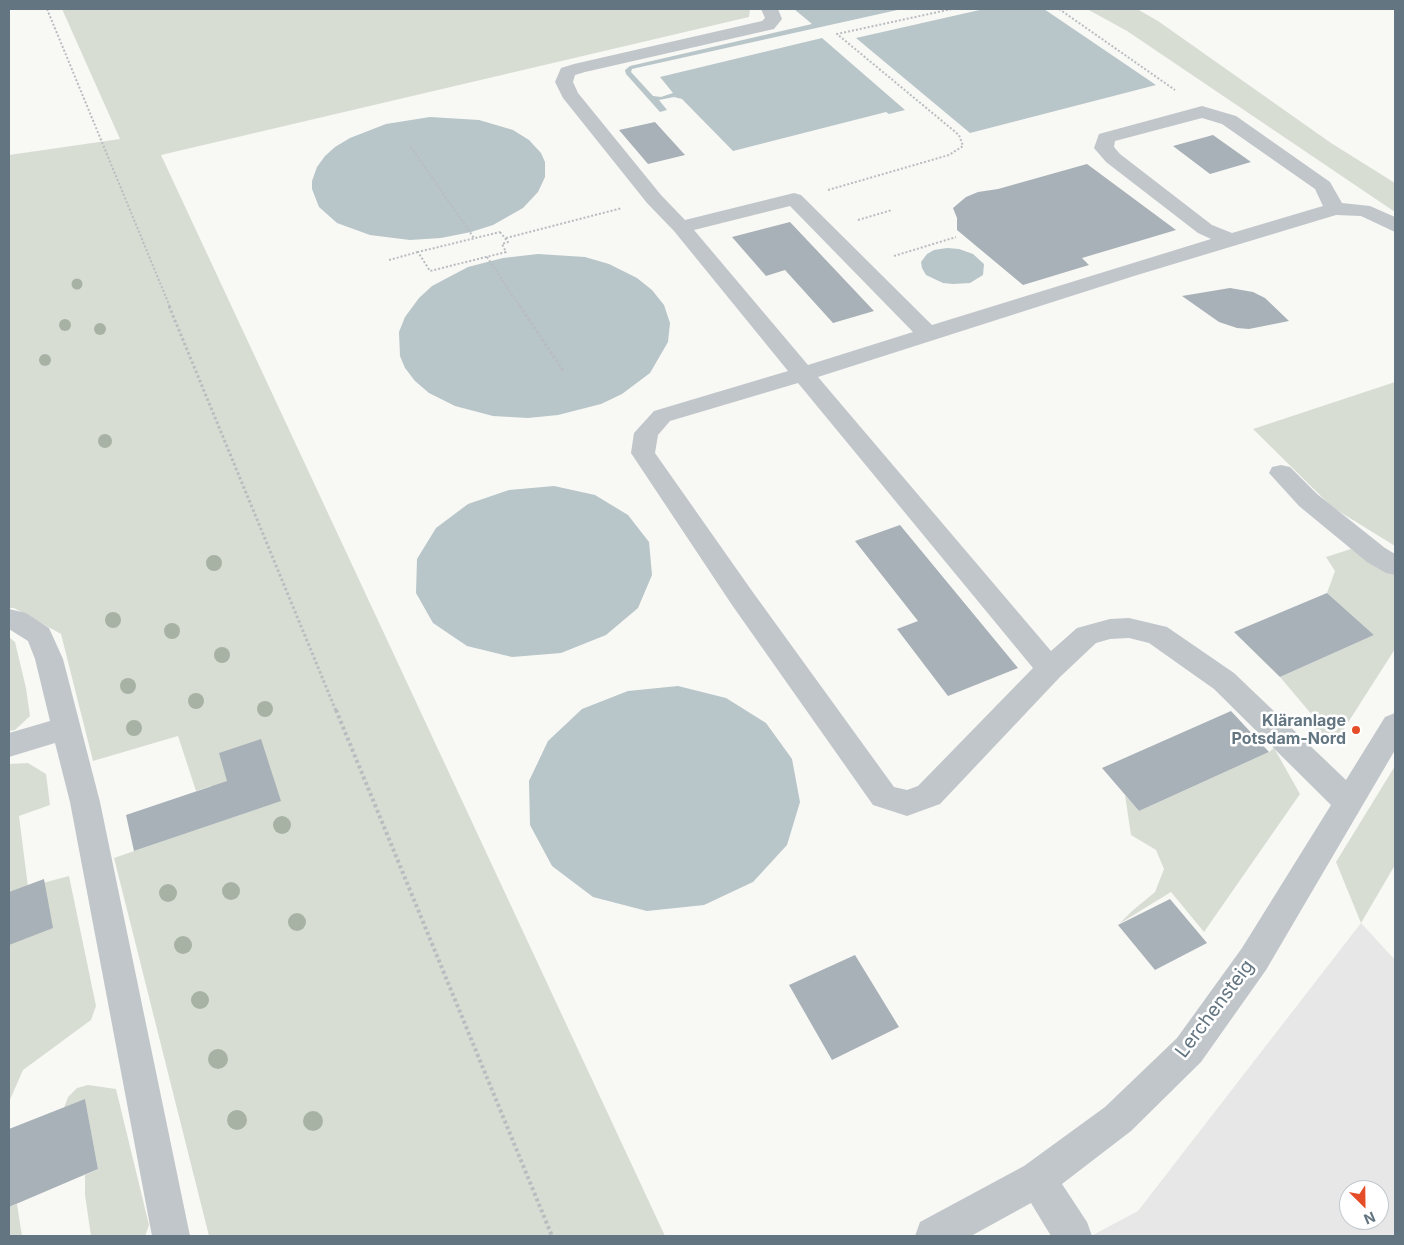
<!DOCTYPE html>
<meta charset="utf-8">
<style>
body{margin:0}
#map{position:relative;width:1404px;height:1245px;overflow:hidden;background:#f8f8f5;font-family:Inter,sans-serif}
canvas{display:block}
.frame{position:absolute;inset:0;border:10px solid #637581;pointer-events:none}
.north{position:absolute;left:1339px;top:1180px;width:50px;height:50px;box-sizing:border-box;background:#fff;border:1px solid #c1c8cd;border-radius:50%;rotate:157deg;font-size:14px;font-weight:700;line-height:20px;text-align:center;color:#637581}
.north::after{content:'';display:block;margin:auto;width:18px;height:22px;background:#e54c28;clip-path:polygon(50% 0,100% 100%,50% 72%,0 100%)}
</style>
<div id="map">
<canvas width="1404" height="1245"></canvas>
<div class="frame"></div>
<div class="north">N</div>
</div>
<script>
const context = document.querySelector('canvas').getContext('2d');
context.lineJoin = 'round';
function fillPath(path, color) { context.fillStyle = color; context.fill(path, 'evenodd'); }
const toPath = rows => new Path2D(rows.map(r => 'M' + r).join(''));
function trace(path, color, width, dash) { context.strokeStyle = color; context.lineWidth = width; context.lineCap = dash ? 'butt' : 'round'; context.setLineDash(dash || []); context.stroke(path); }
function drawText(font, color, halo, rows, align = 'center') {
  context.font = font + ' Inter,sans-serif'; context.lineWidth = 5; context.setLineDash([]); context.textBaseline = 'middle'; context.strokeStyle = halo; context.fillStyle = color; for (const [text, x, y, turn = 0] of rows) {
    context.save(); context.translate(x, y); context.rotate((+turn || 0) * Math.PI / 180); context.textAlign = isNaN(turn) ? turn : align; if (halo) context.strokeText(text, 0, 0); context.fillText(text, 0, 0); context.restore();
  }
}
const built = toPath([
 [1361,923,1395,960,1395,1236,1091,1236,1138,1211],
 [1349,1190,1379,1190,1379,1220,1349,1220]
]);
const green = toPath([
 [62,9,750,9,749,17,161,155,665,1236,209,1236,114,858,221,821,211,786,196,791,178,736,93,761,61,634,14,608,9,608,9,155,120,139],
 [1087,9,1137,9,1158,21,1331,143,1395,183,1395,212,1127,31],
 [1395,382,1395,546,1332,507,1253,429],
 [1351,549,1395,575,1395,649,1333,746,1315,729,1318,722,1280,677,1374,635,1327,593,1335,571,1326,557],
 [9,637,15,642,26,688,30,716,15,730,9,731],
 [1274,748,1300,794,1204,932,1171,892,1119,924,1132,911,1155,892,1164,869,1156,850,1131,835,1125,795,1139,811,1269,752],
 [28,763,46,774,50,805,19,816,28,887,69,876,96,1006,91,1020,23,1070,9,1102,9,764],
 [1395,766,1395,865,1361,923,1336,862],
 [88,1085,116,1089,149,1225,145,1236,91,1236,85,1195,85,1175,98,1169,85,1100,64,1108,68,1097,77,1088],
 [17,1204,22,1236,9,1236,9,1207]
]);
const water = toPath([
 [794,9,902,9,636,68,632,69,631,72,653,96,661,97,673,93,660,77,822,38,905,110,889,114,886,112,733,151,682,99,674,97,659,100,667,110,660,112,626,74,625,70,630,66,812,24],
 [984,9,1044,9,1156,85,970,133,856,38],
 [430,117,479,120,513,130,529,140,541,153,545,162,545,177,538,192,523,208,493,225,471,232,441,238,410,240,370,235,337,223,319,207,312,189,312,181,317,167,325,156,335,147,350,138,386,124],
 [947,248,959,249,973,254,984,264,983,275,970,283,953,284,943,283,926,275,922,268,921,262,927,254,934,250],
 [538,254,585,257,609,264,637,278,652,290,664,305,670,323,668,342,650,373,622,394,601,404,558,415,528,418,493,416,455,406,429,393,415,381,405,368,400,356,399,332,405,317,419,298,432,286,468,267,503,258],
 [554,486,595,495,628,515,649,542,652,575,638,608,606,635,561,653,512,657,467,646,433,623,416,593,417,559,436,528,468,504,509,490],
 [678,686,726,698,766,723,792,759,800,802,787,845,753,882,704,905,647,911,593,897,552,866,530,825,529,781,548,741,582,709,628,691]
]);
const building = toPath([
 [655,122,685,155,648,164,619,130],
 [1213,135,1251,162,1210,174,1173,146],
 [1087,164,1176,230,1082,258,1089,265,1023,285,957,230,957,218,953,208,966,197,978,192,998,189],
 [790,222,874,311,833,323,785,270,766,276,732,237],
 [1230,288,1253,292,1265,298,1289,321,1249,329,1237,328,1219,322,1182,296],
 [900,525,1018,668,948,696,897,629,918,621,855,541],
 [1327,593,1374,635,1280,677,1234,632],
 [1231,711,1269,752,1139,811,1102,768],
 [261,739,281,801,134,851,126,815,227,781,219,753],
 [44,879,53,928,9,945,9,892],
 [1170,899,1207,943,1155,970,1118,925],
 [855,955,899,1027,832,1060,789,985],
 [85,1099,98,1169,9,1207,9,1129]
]);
const pathFar2 = toPath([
 [47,9,170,307],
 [1059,9,1175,90],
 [411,147,474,238],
 [828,190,949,155,963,146,959,135,837,34,952,9],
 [858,220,892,210],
 [500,232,508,242,502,244,506,252,430,271,418,252,500,232],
 [506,238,622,208],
 [894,256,956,237],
 [487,257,520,307],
 [389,260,418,252]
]);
const pathFar1 = toPath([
 [169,306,336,711],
 [520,306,564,372]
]);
const path = toPath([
 [336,710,552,1236]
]);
const minor = toPath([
 [761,9,778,9,782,19,774,29,585,72,575,75,573,82,578,93,661,195,685,220,794,193,801,195,932,325,1211,239,1198,233,1106,162,1094,148,1099,134,1202,106,1236,116,1330,182,1342,203,1370,206,1395,217,1395,232,1361,216,1336,215,1134,276,818,377,1051,651,1077,628,1110,619,1129,618,1167,627,1234,673,1346,780,1385,717,1395,713,1395,750,1266,970,1201,1062,1131,1131,1062,1184,1087,1222,1092,1236,1051,1236,1031,1203,971,1236,915,1236,920,1222,1024,1166,1105,1107,1177,1038,1242,948,1331,805,1214,689,1149,643,1129,638,1110,639,1096,643,1060,677,940,804,907,816,873,805,732,605,631,453,634,433,654,411,788,371,674,231,647,203,563,98,555,82,561,68,574,64,762,21,765,18,761,9],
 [1202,118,1222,124,1315,189,1323,206,1232,233,1212,225,1120,154,1114,147,1115,141,1202,118],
 [790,206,913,332,808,365,694,230,790,206],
 [798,383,1033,668,918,786,907,790,894,787,752,591,655,453,658,435,670,421,798,383],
 [1281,465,1290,467,1317,494,1385,548,1395,554,1395,575,1386,573,1367,562,1299,506,1269,473,1272,467,1281,465],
 [9,609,26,613,49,628,63,659,100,802,190,1236,152,1236,70,802,55,743,9,757,9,733,50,721,35,659,28,641,9,629,9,609]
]);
const trees = [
 [77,284,5.5],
 [65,325,6],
 [100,329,6],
 [45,360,6],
 [105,441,7],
 [214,563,8],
 [113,620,8],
 [172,631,8],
 [222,655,8],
 [128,686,8],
 [196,701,8],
 [265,709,8],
 [134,728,8],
 [282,825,9],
 [231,891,9],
 [168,893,9],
 [297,922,9],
 [183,945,9],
 [200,1000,9],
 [218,1059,10],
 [237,1120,10],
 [313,1121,10]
];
const markers = [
 [1356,730,5,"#e54c28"]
];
const poiNames = [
 ["Kläranlage",1346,721],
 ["Potsdam-Nord",1346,739]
];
const nearStreetnames = [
 ["Lerchensteig",1215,1009,-53]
];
fillPath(built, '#e6e7e6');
fillPath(green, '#d8ddd4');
fillPath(water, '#b8c5c9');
fillPath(building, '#a8b1b7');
trace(pathFar2, '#b9bdc0', 2, [2, 2]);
trace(pathFar1, '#b9bdc0', 3, [2.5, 2.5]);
trace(path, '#b9bdc0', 4, [3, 3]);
fillPath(minor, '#c1c6ca');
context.fillStyle = '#a8b2a4';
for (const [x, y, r] of trees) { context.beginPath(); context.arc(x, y, r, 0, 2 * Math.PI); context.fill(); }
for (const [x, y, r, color] of markers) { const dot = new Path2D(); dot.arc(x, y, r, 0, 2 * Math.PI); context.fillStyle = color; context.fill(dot); trace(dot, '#fff', 2); }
drawText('bold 16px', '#637581', '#fff', poiNames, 'right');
drawText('19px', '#637581', '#fff', nearStreetnames);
</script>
